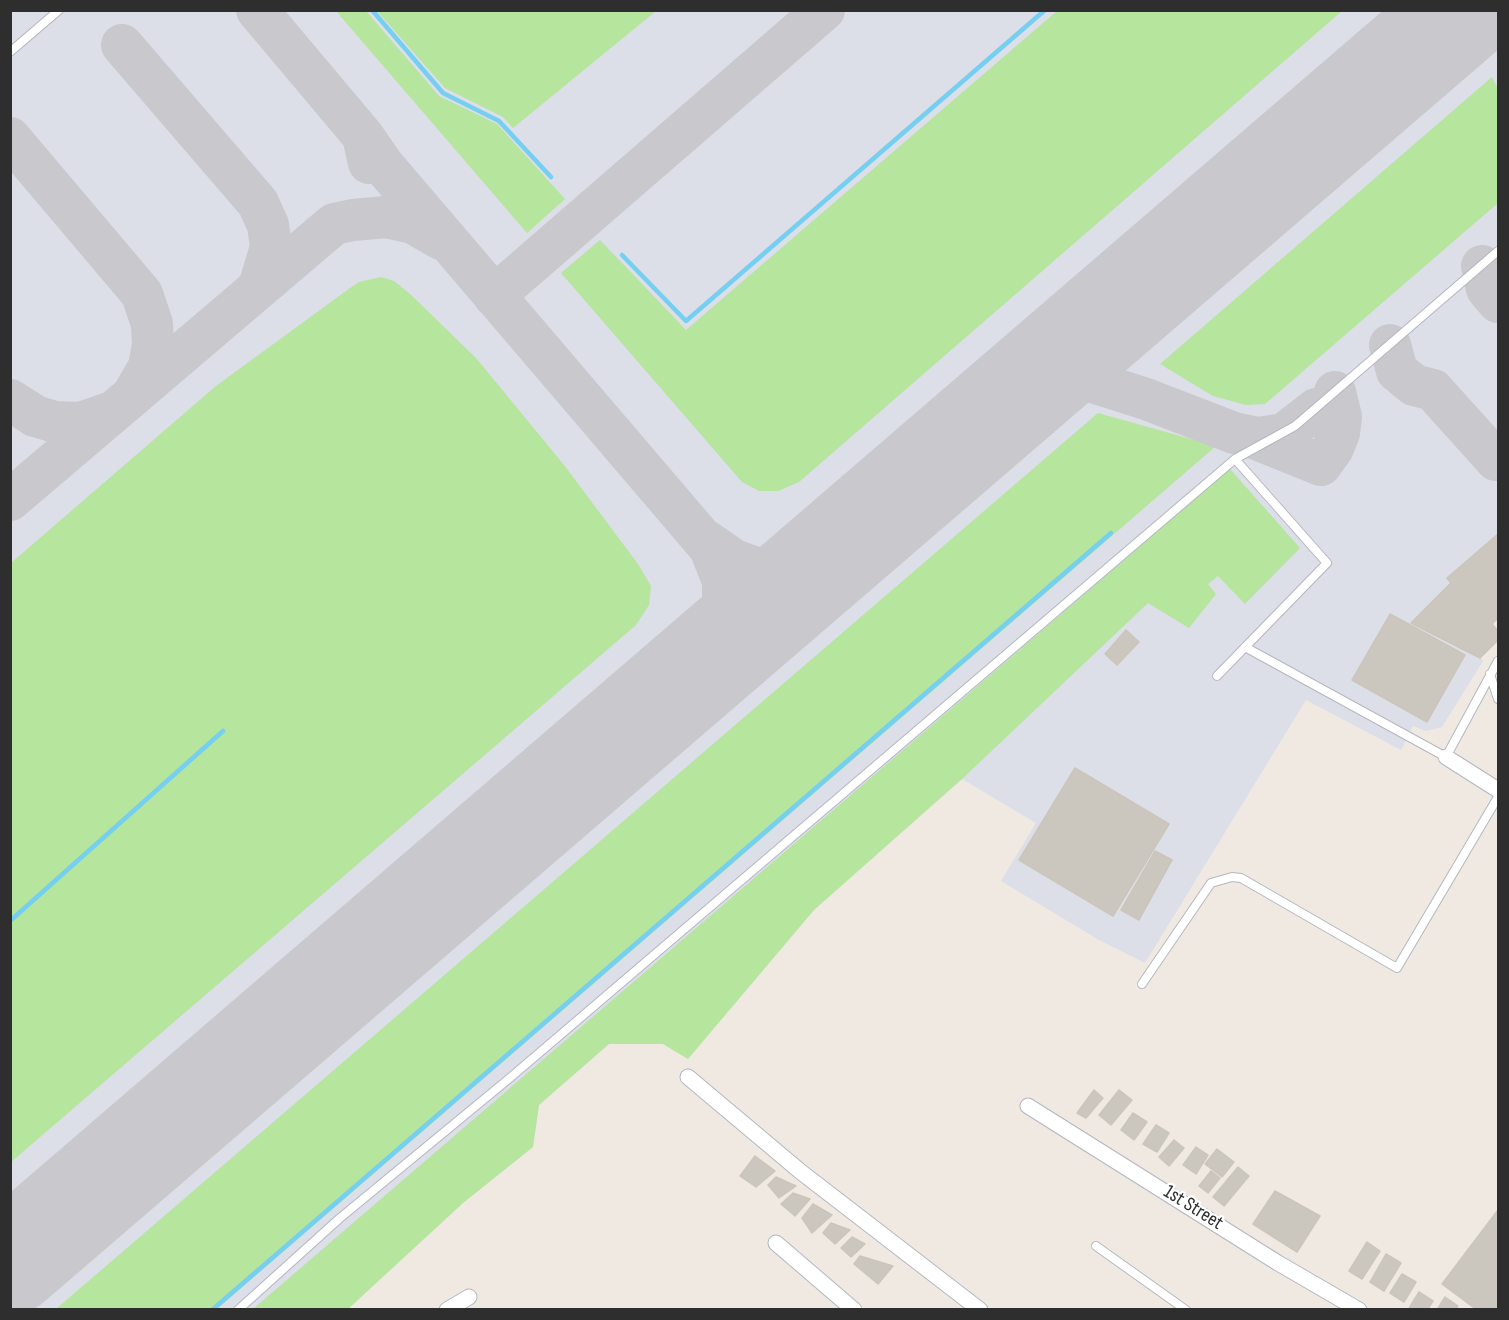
<!DOCTYPE html>
<style>
body{margin:0}
#map{position:relative;width:1509px;height:1320px;overflow:hidden;background:#efe9e1;font-family:"Sofia Sans Condensed",sans-serif}
canvas{display:block}
.frame{position:absolute;inset:0;border:12px solid #2e2e2e;pointer-events:none}
</style>
<div id="map">
<canvas width="1509" height="1320"></canvas>
<div class="frame"></div>
</div>
<script>
const context = document.querySelector('canvas').getContext('2d');
context.lineJoin = 'round';
function fillPath(path, color) { context.fillStyle = color; context.fill(path, 'evenodd'); }
const toPath = rows => new Path2D(rows.map(r => 'M' + r).join(''));
function trace(path, color, width, dash) { context.strokeStyle = color; context.lineWidth = width; context.lineCap = dash ? 'butt' : 'round'; context.setLineDash(dash || []); context.stroke(path); }
function drawText(font, color, halo, rows, align = 'center') {
  context.font = font + ' "Sofia Sans Condensed",sans-serif'; context.lineWidth = 4.5; context.setLineDash([]); context.textBaseline = 'middle'; context.strokeStyle = halo; context.fillStyle = color; for (const [text, x, y, turn = 0] of rows) {
    context.save(); context.translate(x, y); context.rotate((+turn || 0) * Math.PI / 180); context.textAlign = isNaN(turn) ? turn : align; if (halo) context.strokeText(text, 0, 0); context.fillText(text, 0, 0); context.restore();
  }
}
const airport = toPath([
 [10,11,1498,11,1498,618,1492,624,1498,631,1498,640,1480,657,1483,661,1442,727,1426,731,1413,726,1401,750,1306,700,1145,963,1099,940,1001,881,1036,823,962,779,814,910,688,1059,663,1044,609,1044,539,1105,533,1147,463,1203,348,1309,11,1309]
]);
const green = toPath([
 [336,11,366,11,439,96,497,124,565,199,527,233],
 [377,11,656,11,513,128,503,117,445,88],
 [1057,11,1342,11,799,482,778,491,759,491,742,482,561,273,600,240,686,330],
 [1492,77,1498,89,1498,203,1265,404,1246,405,1213,396,1160,364],
 [381,277,394,281,410,294,476,358,564,465,638,564,651,586,649,605,636,625,11,1162,11,563,216,386,350,288,359,282],
 [1098,413,1216,446,217,1309,56,1309],
 [1230,469,1300,548,1245,604,1218,576,1208,584,1216,594,1189,628,1148,603,962,779,814,910,688,1059,663,1044,609,1044,539,1105,533,1147,463,1203,348,1309,253,1309]
]);
const stream = toPath([
 [372,10,443,93,499,121,551,177],
 [622,255,686,321,1045,10],
 [10,921,223,731],
 [212,1310,1111,533]
]);
const taxiway = toPath([
 [257,10,363,136,369,163],
 [122,45,258,203,268,225,271,247,259,287],
 [363,136,383,165,710,548,723,581,723,619,717,638,696,671],
 [10,138,142,294,152,324,153,345,149,367,135,391],
 [1482,266,1487,289,1498,302],
 [494,296,824,10],
 [1390,345,1397,371,1414,385,1433,390,1496,460],
 [1049,368,1146,399,1234,433,1258,438,1284,434,1316,409],
 [10,400,35,416,55,422,80,423,112,412],
 [1249,436,1321,465,1333,448,1339,433,1341,417,1335,392],
 [10,500,334,224,353,220,386,217,413,223,441,239],
 [705,540,734,560,759,569,793,569,826,560]
]);
const runway = toPath([
 [10,1262,1464,10]
]);
const building = toPath([
 [1498,534,1498,618,1492,624,1498,631,1498,640,1480,658,1411,623,1451,583,1447,578,1498,534],
 [1390,614,1465,655,1427,722,1352,680,1390,614],
 [1126,630,1139,642,1117,665,1105,654,1126,630],
 [1075,768,1169,824,1113,916,1019,860,1075,768],
 [1155,851,1172,860,1139,920,1121,910,1155,851],
 [1094,1090,1103,1098,1086,1118,1077,1113,1094,1090],
 [1119,1090,1132,1100,1111,1125,1099,1115,1119,1090],
 [1133,1113,1147,1122,1134,1140,1121,1130,1133,1113],
 [1156,1125,1169,1133,1157,1152,1143,1144,1156,1125],
 [1174,1140,1184,1148,1169,1166,1159,1157,1174,1140],
 [1196,1147,1208,1155,1196,1174,1183,1165,1196,1147],
 [1217,1149,1234,1162,1222,1177,1205,1164,1217,1149],
 [755,1156,775,1171,756,1187,740,1176,755,1156],
 [1238,1167,1249,1176,1224,1206,1213,1197,1238,1167],
 [1211,1171,1220,1178,1208,1193,1199,1186,1211,1171],
 [776,1177,796,1186,779,1198,768,1185,776,1177],
 [1275,1191,1320,1216,1297,1252,1253,1224,1275,1191],
 [793,1193,810,1199,795,1216,781,1204,793,1193],
 [813,1204,832,1215,812,1233,802,1218,813,1204],
 [1498,1210,1498,1310,1477,1310,1442,1284,1498,1210],
 [831,1223,850,1230,835,1244,823,1233,831,1223],
 [852,1237,865,1244,851,1257,841,1248,852,1237],
 [1367,1242,1380,1251,1362,1279,1349,1271,1367,1242],
 [1386,1254,1401,1263,1384,1291,1370,1282,1386,1254],
 [860,1256,893,1266,878,1284,854,1264,860,1256],
 [1402,1274,1416,1282,1404,1302,1390,1293,1402,1274],
 [1419,1292,1433,1301,1427,1310,1408,1310,1419,1292],
 [1445,1297,1458,1306,1456,1310,1437,1310,1445,1297]
]);
const service = toPath([
 [10,52,59,10],
 [1245,647,1446,757,1498,661],
 [1490,674,1498,699],
 [1217,676,1327,563,1235,459],
 [1142,984,1211,883,1232,877,1241,878,1397,968,1498,797],
 [1096,1246,1186,1310],
 [238,1310,340,1218,511,1077,1235,459,1295,426,1498,251]
]);
const minor = toPath([
 [1446,757,1498,790],
 [688,1077,801,1172,980,1310],
 [1028,1106,1278,1263,1359,1310],
 [776,1243,854,1310],
 [447,1310,469,1297]
]);
const streetNames = [
 ["1st Street",1193,1208,32]
];
fillPath(airport, '#dcdee8');
fillPath(green, '#b6e59e');
trace(stream, '#75cff0', 4.5);
trace(taxiway, '#c9c8cc', 42);
trace(runway, '#c9c8cc', 105);
fillPath(building, '#cbc7bf');
trace(building, '#cbc5ba', 1.5);
trace(service, '#b4b7c1', 10);
trace(minor, '#b4b7c1', 17);
trace(service, '#fff', 8);
trace(minor, '#fff', 15);
drawText('20px', '#2e2e2e', '#fff', streetNames);
</script>
